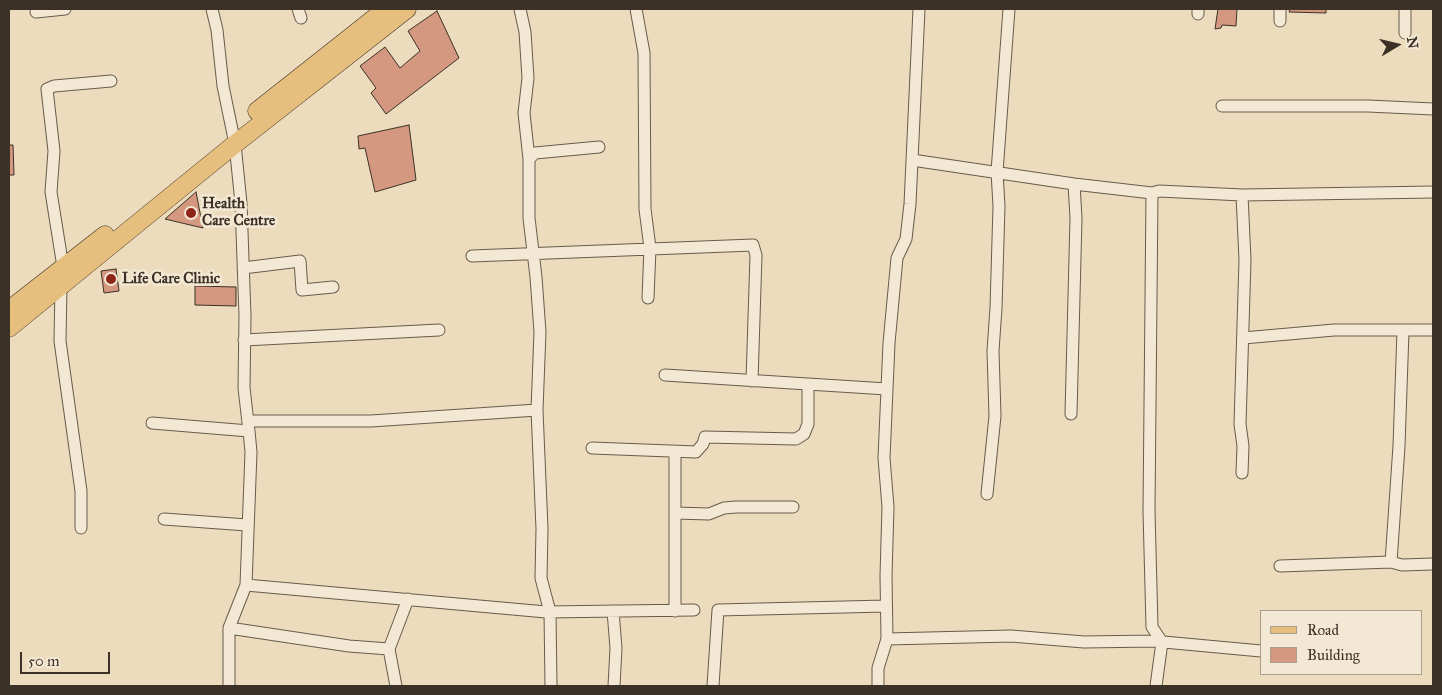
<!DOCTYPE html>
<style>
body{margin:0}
#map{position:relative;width:1442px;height:695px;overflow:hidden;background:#ecdbbc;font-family:"IM FELL Great Primer",serif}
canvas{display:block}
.frame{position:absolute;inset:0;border:10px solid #3b3126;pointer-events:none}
.legend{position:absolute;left:1260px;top:610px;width:162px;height:65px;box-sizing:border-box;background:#f3e8d3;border:1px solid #a99f8e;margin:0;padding:6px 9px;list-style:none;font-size:15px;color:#3b3126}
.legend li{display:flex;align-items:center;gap:10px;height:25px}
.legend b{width:25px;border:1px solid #a99f8e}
.north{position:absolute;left:1372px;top:20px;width:50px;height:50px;-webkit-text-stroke:4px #f3e8d3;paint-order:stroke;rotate:81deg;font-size:14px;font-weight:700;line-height:20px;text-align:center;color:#3b3126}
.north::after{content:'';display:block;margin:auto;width:18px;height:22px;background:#3b3126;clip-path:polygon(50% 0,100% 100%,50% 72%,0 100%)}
.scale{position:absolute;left:20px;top:652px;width:90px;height:22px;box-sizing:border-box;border:2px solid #3b3126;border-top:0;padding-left:6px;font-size:15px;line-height:18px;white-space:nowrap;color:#3b3126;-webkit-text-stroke:4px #f3e8d3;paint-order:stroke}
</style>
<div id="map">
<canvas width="1442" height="695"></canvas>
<div class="frame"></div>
<ul class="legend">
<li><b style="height:6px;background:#e6be7e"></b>Road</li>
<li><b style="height:14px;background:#d4977f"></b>Building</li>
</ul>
<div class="north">N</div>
<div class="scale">50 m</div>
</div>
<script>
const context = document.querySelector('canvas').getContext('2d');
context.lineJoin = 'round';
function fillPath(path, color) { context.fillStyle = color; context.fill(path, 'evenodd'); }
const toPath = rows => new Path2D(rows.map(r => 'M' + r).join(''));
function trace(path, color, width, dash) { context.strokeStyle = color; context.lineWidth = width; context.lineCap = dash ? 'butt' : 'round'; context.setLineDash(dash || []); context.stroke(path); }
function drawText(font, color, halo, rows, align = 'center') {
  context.font = font + ' "IM FELL Great Primer",serif'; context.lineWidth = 5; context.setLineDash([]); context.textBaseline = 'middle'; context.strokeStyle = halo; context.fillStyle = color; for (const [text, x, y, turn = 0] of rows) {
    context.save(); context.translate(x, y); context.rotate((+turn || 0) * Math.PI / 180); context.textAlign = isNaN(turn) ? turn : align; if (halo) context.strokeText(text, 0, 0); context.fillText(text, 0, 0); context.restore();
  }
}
const building = toPath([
 [1218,9,1237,9,1236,26,1222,25,1221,28,1215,29,1218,9],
 [1290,9,1326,9,1326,13,1289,12,1290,9],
 [437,11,459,58,386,114,371,93,376,88,360,66,385,47,400,68,420,51,408,31,437,11],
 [409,125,416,180,375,192,365,148,359,149,358,136,409,125],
 [9,145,13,145,14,175,9,175,9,145],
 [196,192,203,228,165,219,196,192],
 [116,269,119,291,104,293,101,271,116,269],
 [195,286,236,287,236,306,195,305,195,286]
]);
const street = toPath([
 [212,9,217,30,223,86,235,144,241,203,245,316,244,388,249,431],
 [298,9,301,18],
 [520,9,525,32,528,78,524,113,529,159],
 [636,9,644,53,645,209,650,248,648,298],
 [1280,9,1280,21],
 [1405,9,1405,33],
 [36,12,65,9],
 [1198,14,1198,9],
 [1222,106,1368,106,1433,109],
 [912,160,1074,184,1152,193,1159,191,1242,195,1433,192],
 [1152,193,1149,511,1152,627,1162,642,1156,686],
 [472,256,753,245,756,255,752,381],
 [63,267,51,192,54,151,47,89,54,86,111,81],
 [243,268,300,261,302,290,333,287],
 [61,286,60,341,81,491,81,528],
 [1243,338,1334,330,1433,330],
 [244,340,439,330],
 [665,375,887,389],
 [1071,414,1076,218,1074,184],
 [248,421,371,421,537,410],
 [152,423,249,431,251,452,246,585,229,628,229,686],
 [592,448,696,452,703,444,705,437,796,439,804,434,808,424,808,385],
 [675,451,675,611],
 [1242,473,1243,446,1240,424,1245,260,1242,195],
 [987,494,995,416,993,351,996,308,999,206,997,172,1009,9],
 [675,513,709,514,724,508,736,507,793,507],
 [164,519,247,525],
 [1391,562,1399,446,1403,331],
 [1280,566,1391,562,1402,565,1433,564],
 [246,585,546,612,694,610],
 [613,611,616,648,614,686],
 [229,628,349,646,389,649],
 [887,639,886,576,888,507,884,458,889,343,897,258,906,239,910,204,919,9],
 [396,686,389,649,408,599],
 [551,686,550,612,541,578,542,529,537,410,540,332,536,277,529,218,529,159,535,153,599,147],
 [713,686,718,610,886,606],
 [878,686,878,668,887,639,1011,636,1084,642,1153,641,1261,651]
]);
const primary = toPath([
 [257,111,386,9],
 [9,310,105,235],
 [9,328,235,144,407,9]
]);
const markers = [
 [191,213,6,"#8f2418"],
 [111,279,6,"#8f2418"]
];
const poiNames = [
 ["Health",202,204],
 ["Care Centre",202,221],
 ["Life Care Clinic",122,279]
];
fillPath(building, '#d4977f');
trace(building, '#3b3126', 1);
trace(street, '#675c4c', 13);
trace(primary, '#3b3126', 19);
trace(street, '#f3e8d3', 11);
trace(primary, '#e6be7e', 18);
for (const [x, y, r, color] of markers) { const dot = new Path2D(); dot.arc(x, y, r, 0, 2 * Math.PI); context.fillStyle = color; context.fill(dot); trace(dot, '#f3e8d3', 2); }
drawText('bold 15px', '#3b3126', '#f3e8d3', poiNames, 'left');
</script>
